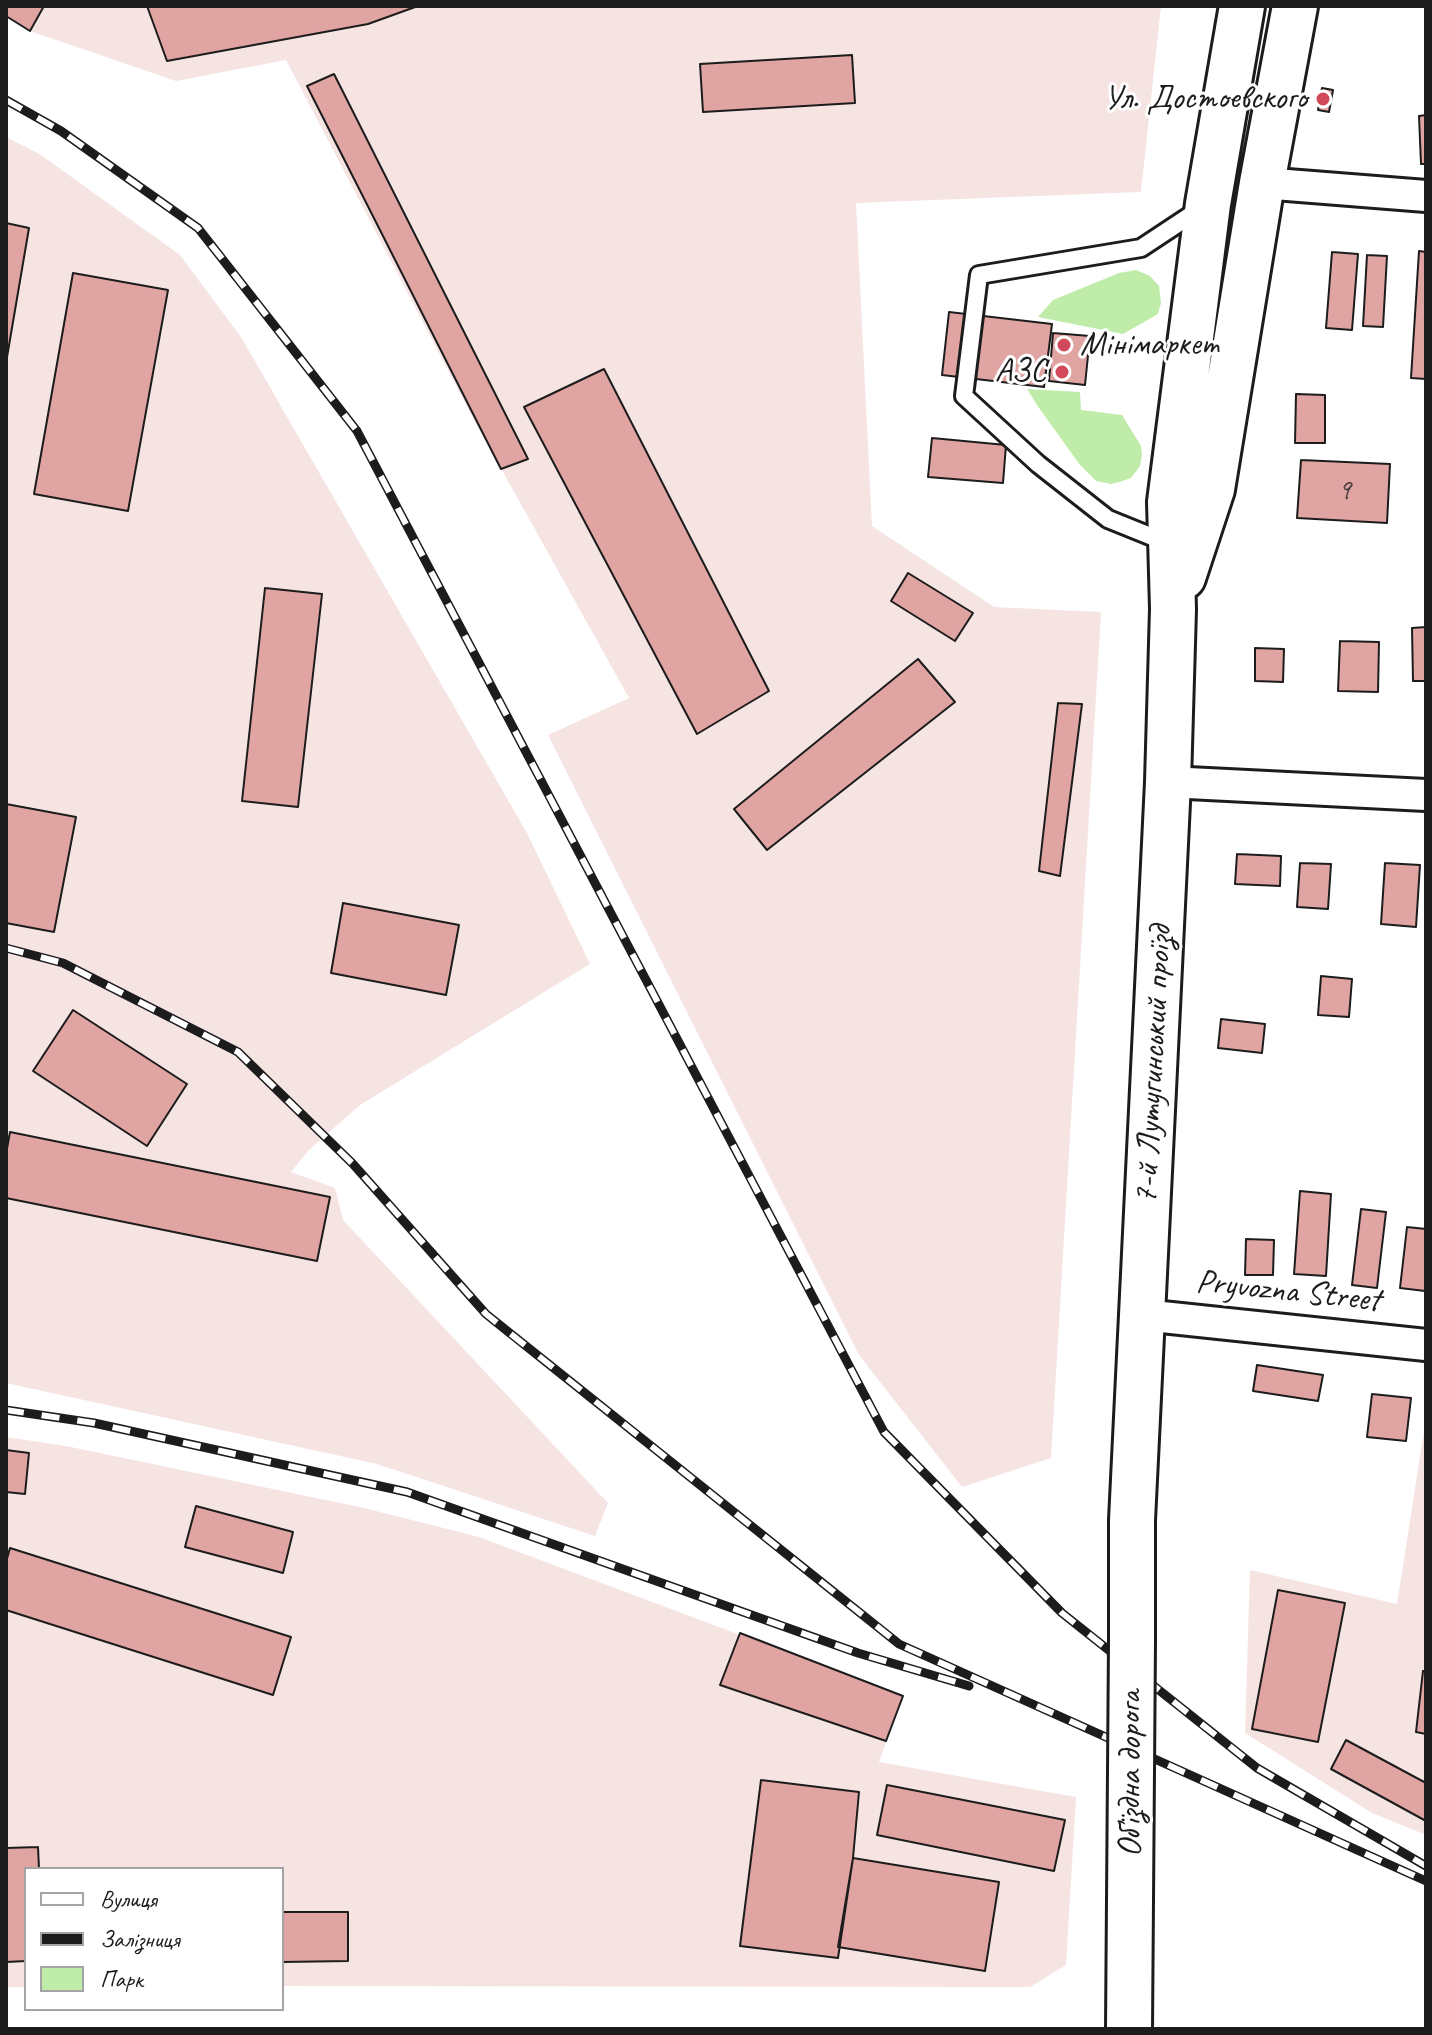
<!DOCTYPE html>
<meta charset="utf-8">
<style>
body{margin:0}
#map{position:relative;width:1432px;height:2035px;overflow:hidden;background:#fff;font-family:Caveat,sans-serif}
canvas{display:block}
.frame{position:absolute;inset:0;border:8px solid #1c1c1c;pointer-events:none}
.legend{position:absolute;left:24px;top:1867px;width:260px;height:144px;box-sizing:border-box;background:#fff;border:2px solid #a4a4a4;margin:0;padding:10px 14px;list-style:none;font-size:24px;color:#1c1c1c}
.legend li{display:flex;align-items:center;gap:16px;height:40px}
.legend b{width:40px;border:2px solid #a4a4a4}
</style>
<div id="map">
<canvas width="1432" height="2035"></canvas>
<div class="frame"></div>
<ul class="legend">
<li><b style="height:10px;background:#fff"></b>Вулиця</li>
<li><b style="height:10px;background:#1c1c1c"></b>Залізниця</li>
<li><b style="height:22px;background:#c0eca9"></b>Парк</li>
</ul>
</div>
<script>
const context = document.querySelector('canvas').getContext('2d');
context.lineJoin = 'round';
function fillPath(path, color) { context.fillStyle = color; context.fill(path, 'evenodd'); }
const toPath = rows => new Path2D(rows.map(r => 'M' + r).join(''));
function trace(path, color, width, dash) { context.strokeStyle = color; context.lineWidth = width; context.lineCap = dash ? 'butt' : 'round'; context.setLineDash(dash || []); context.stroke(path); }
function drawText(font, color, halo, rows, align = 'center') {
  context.font = font + ' Caveat,sans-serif'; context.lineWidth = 6; context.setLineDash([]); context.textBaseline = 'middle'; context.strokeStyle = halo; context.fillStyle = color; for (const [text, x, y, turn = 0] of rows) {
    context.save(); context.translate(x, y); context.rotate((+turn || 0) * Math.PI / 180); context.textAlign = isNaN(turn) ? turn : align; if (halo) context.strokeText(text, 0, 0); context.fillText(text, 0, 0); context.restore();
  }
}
const built = toPath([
 [6,6,1161,6,1141,192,856,203,872,526,994,607,1101,612,1051,1458,962,1487,859,1355,548,735,629,698,474,420,286,60,176,81,30,31,6,16],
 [6,137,41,155,180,255,241,337,527,833,590,964,360,1105,309,1150,291,1172,335,1188,343,1220,608,1503,595,1536,377,1464,6,1383],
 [1426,1418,1426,1835,1372,1813,1245,1733,1250,1570,1397,1604],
 [6,1437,66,1446,364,1508,479,1537,903,1696,879,1762,1076,1797,1066,1965,1030,1987,282,1986,282,1869,26,1869,26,1987,6,1987]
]);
const green = toPath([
 [1136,270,1150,276,1159,286,1161,303,1158,314,1123,334,1038,317,1053,300,1119,273],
 [1027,389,1080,392,1081,410,1122,415,1141,446,1142,455,1140,466,1131,478,1119,482,1111,484,1096,481,1080,465,1039,408]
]);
const building = toPath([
 [6,6,44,6,30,31,6,16,6,6],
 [147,6,418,6,368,24,167,61,147,6],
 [852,55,855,103,703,112,700,64,852,55],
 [334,74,528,459,501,469,307,86,334,74],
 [1322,88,1333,90,1329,112,1318,110,1322,88],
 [1426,115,1426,164,1421,164,1419,116,1426,115],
 [6,223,29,228,6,363,6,223],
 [1419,251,1426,252,1426,379,1411,378,1419,251],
 [1332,252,1358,254,1352,330,1326,328,1332,252],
 [1367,255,1387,256,1383,327,1363,326,1367,255],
 [73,273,168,290,128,511,34,494,73,273],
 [949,312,1052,324,1044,387,942,375,949,312],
 [1053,333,1090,336,1085,385,1049,381,1053,333],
 [604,369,769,691,697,734,524,407,604,369],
 [1296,394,1325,395,1325,443,1295,443,1296,394],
 [932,438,1006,445,1003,483,928,477,932,438],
 [1301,460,1390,464,1387,523,1297,518,1301,460],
 [908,573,973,613,955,641,891,601,908,573],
 [265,588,322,594,298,807,242,801,265,588],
 [1426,627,1426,681,1413,681,1412,628,1426,627],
 [1340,641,1379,642,1378,692,1338,691,1340,641],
 [1255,648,1284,649,1283,682,1255,681,1255,648],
 [918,659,955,702,767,850,734,809,918,659],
 [1058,703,1082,704,1060,876,1039,871,1058,703],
 [6,804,76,817,54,932,6,923,6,804],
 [1237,854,1281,856,1280,886,1235,884,1237,854],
 [1300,863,1331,864,1328,909,1297,907,1300,863],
 [1385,863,1420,865,1416,927,1381,924,1385,863],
 [343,903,459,925,446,995,331,973,343,903],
 [1321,976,1352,979,1349,1017,1318,1015,1321,976],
 [73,1010,187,1084,147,1146,33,1071,73,1010],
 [1221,1019,1265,1024,1262,1053,1218,1048,1221,1019],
 [10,1132,330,1197,317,1261,6,1198,6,1154,10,1132],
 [1300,1191,1331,1194,1326,1276,1294,1274,1300,1191],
 [1361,1209,1386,1212,1377,1288,1352,1285,1361,1209],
 [1407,1227,1426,1229,1425,1291,1400,1288,1407,1227],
 [1246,1239,1274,1240,1273,1275,1245,1275,1246,1239],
 [1257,1365,1323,1375,1318,1401,1253,1391,1257,1365],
 [1372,1394,1411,1398,1406,1441,1367,1437,1372,1394],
 [6,1450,29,1453,25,1494,6,1492,6,1450],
 [196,1506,293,1532,283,1573,185,1547,196,1506],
 [10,1548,291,1637,273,1695,6,1610,6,1562,10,1548],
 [1278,1590,1345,1603,1318,1742,1252,1729,1278,1590],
 [740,1633,903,1696,886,1741,720,1685,740,1633],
 [1423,1671,1426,1671,1426,1734,1416,1732,1423,1671],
 [1346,1740,1426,1783,1426,1821,1331,1769,1346,1740],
 [761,1780,859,1792,853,1858,838,1958,740,1946,761,1780],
 [887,1785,1065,1820,1054,1871,877,1835,887,1785],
 [38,1847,39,1869,26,1869,26,1961,6,1962,6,1848,38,1847],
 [853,1858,999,1882,985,1971,838,1947,853,1858],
 [282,1912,348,1912,348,1961,282,1962,282,1912]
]);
const lane = toPath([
 [1170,544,1108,519,1038,464,964,396,979,275,1141,248,1200,209]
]);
const street = toPath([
 [1262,183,1426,196],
 [1168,782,1426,795],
 [1143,1315,1426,1345]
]);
const primary = toPath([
 [1183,577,1212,489,1262,183,1295,6],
 [1132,1641,1132,1520,1168,782,1173,609,1170,502,1208,204,1242,6]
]);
const rail = toPath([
 [6,100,61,131,198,228,357,431,884,1432,1062,1613,1257,1768,1426,1866],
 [6,948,63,963,238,1052,353,1164,486,1314,899,1644,1426,1881],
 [6,1410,94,1423,407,1492,858,1653,969,1686]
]);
const primaryBridge = toPath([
 [1129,2029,1132,1641]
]);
const markers = [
 [1323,99,8,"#d1495b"],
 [1064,345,8,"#d1495b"],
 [1062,372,8,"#d1495b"]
];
const numberNames = [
 ["9",1344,491]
];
const poiNames = [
 ["Ул. Достоевского",1307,99],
 ["Мінімаркет",1080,345,"left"],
 ["АЗС",1046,372]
];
const streetNames = [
 ["7-й Лутугинський проїзд",1154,1065,-87],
 ["Pryvozna Street",1288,1292,6],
 ["Об'їздна дорога",1131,1774,-90]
];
fillPath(built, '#f6e4e3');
fillPath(green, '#c0eca9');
fillPath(building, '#e0a5a3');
trace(building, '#1c1c1c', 2);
trace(lane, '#1c1c1c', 22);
trace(street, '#1c1c1c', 36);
trace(primary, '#1c1c1c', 50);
trace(lane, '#fff', 16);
trace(street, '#fff', 30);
trace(primary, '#fff', 44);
trace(rail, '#1c1c1c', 9);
trace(rail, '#fff', 6, [18]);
trace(primaryBridge, '#1c1c1c', 50, []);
trace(primaryBridge, '#fff', 44);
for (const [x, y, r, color] of markers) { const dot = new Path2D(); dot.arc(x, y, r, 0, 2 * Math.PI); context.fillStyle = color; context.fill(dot); trace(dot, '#fff', 3); }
drawText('30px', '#4d3e3e', null, numberNames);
drawText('34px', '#1c1c1c', '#fff', poiNames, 'right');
drawText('34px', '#1c1c1c', '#fff', streetNames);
</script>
